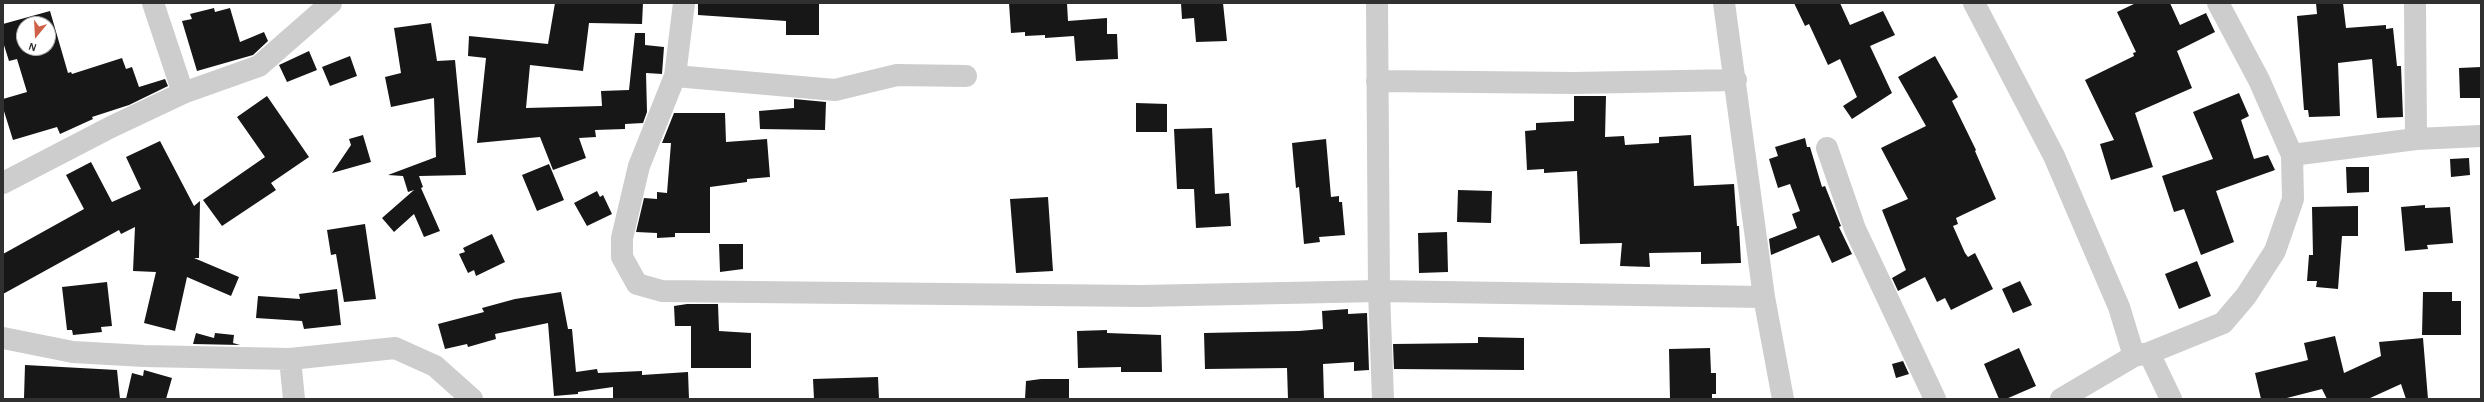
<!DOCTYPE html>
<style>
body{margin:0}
#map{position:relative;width:2484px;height:402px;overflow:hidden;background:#fff;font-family:"Alegreya Sans",sans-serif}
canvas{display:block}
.frame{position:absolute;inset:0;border:4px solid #303030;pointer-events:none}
.north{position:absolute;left:16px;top:16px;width:40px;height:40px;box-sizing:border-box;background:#fff;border:1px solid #acacac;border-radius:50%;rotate:198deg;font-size:11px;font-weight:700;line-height:16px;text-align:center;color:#303030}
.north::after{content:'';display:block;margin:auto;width:14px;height:18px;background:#d06149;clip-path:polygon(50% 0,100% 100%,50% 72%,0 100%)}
</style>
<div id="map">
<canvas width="2484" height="402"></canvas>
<div class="frame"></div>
<div class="north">N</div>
</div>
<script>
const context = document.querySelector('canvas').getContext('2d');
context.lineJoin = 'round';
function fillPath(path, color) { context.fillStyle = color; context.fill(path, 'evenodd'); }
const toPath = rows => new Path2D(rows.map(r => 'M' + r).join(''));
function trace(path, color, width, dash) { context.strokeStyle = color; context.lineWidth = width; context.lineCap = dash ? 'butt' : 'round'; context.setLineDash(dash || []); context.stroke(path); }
const building = toPath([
 [555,3,643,3,642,24,589,23,583,71,530,65,526,108,602,106,601,91,629,90,635,33,645,33,645,45,664,47,662,74,646,73,647,112,643,123,625,124,625,129,595,130,596,137,579,138,586,158,553,170,540,137,477,143,486,58,468,56,469,36,548,44],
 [698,3,819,3,819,35,786,35,786,21,698,15],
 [1009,3,1067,3,1068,21,1107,18,1107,34,1117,34,1118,59,1076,61,1074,36,1045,38,1045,35,1025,36,1025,32,1011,33],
 [1181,3,1223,3,1227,41,1196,42,1194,18,1182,19],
 [1794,3,1840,3,1850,25,1883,11,1895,35,1870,46,1892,93,1852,119,1843,106,1857,97,1840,59,1828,65,1809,24,1805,26],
 [2136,3,2170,3,2180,25,2206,13,2215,32,2177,51,2192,88,2135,113,2153,167,2111,180,2100,144,2114,140,2085,80,2134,56,2133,53,2136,52,2117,12],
 [2316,3,2343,3,2346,28,2386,25,2386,29,2393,28,2397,66,2401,66,2403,117,2377,118,2372,59,2338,63,2340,116,2309,117,2308,110,2304,110,2297,16,2317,14],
 [214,8,215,12,230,8,240,42,264,32,268,41,253,55,197,71,182,21,192,19,190,14],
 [50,11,68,73,71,72,72,74,122,58,126,69,132,67,139,87,165,79,168,86,129,105,92,117,93,119,60,134,57,127,13,140,3,108,3,99,27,92,17,59,9,61,3,42,3,24],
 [24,24,48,24,48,48,24,48],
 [431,23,437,61,455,60,466,175,419,176,423,187,421,188,440,231,424,237,414,214,394,232,382,218,414,190,408,192,403,176,388,175,436,157,434,98,391,107,385,77,401,73,394,28],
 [309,51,317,70,287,82,279,65],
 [350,56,357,76,330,86,322,67],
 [1935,56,1958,97,1952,101,1976,150,1975,151,1996,199,1956,218,1958,224,1953,226,1965,253,1968,257,1975,253,1993,289,1951,310,1945,298,1937,302,1925,277,1898,291,1892,278,1906,270,1882,210,1908,199,1881,148,1926,126,1898,77],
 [2481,67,2481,98,2460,98,2459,68],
 [2239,93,2249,116,2241,120,2254,159,2268,155,2275,170,2216,191,2234,242,2201,255,2184,209,2174,212,2162,176,2213,159,2193,112],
 [267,96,309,157,271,183,276,190,222,226,203,200,265,157,237,117],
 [1574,96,1606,96,1605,137,1624,136,1625,145,1659,143,1659,137,1691,135,1694,186,1734,184,1737,226,1739,226,1741,263,1701,264,1701,252,1649,253,1650,267,1620,266,1622,243,1580,244,1577,171,1544,173,1544,169,1527,170,1525,131,1536,130,1536,123,1574,121],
 [794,99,826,102,825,130,760,129,759,111,794,108],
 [1136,103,1167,104,1167,132,1136,132],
 [674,113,725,113,726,142,767,139,770,177,747,179,747,182,710,187,710,233,675,233,675,237,657,238,657,233,636,232,644,198,657,199,657,192,667,193,671,143,662,143],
 [1212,128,1215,194,1229,193,1231,226,1196,228,1194,189,1177,189,1174,129],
 [363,135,371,162,332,173,351,145,349,139],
 [1805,138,1807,147,1810,147,1822,187,1825,186,1841,226,1839,227,1852,254,1832,263,1819,235,1771,255,1769,239,1797,228,1792,214,1800,211,1790,184,1778,188,1769,159,1778,156,1775,147],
 [1326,139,1331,197,1339,196,1339,202,1342,202,1345,235,1319,237,1320,242,1304,244,1299,187,1296,188,1292,143],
 [160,141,194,206,200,201,199,258,194,258,239,277,231,296,187,277,175,331,144,323,156,272,133,271,135,227,121,234,119,230,3,294,3,254,84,209,66,175,91,162,112,202,141,189,126,157],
 [2469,158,2470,175,2451,177,2450,159],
 [549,164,564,200,537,211,522,175],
 [2346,167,2369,167,2369,192,2347,193],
 [1458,190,1492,191,1491,223,1457,222],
 [597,191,600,197,603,195,612,214,587,226,574,203],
 [1048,197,1053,271,1016,273,1010,199],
 [2425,205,2425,208,2450,207,2453,243,2427,245,2428,249,2405,251,2401,207],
 [2358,206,2358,236,2342,236,2338,289,2316,287,2317,281,2307,281,2309,255,2313,255,2312,207],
 [365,224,376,299,344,302,336,254,331,255,327,230],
 [1447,232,1448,272,1419,273,1418,233],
 [492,234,505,262,476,276,474,270,468,273,459,254,465,252,463,248],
 [719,244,743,244,743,269,720,272],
 [2197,261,2211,296,2179,309,2165,274],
 [2020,281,2032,305,2013,313,2002,289],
 [107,282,112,326,101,327,102,332,73,335,72,330,67,330,62,287],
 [337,289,341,325,304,329,302,321,256,318,258,296,300,299,299,294],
 [561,292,568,329,572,329,576,372,597,369,598,373,642,371,642,375,688,372,689,399,613,399,613,387,578,392,578,394,554,396,548,323,495,334,496,339,468,347,467,344,445,349,438,324,484,312,482,308,515,299],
 [2423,292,2452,292,2452,301,2461,301,2461,335,2422,335],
 [687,304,718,304,719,331,751,333,751,368,691,368,691,326,675,326,674,306],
 [1348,309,1348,314,1367,313,1369,370,1354,371,1354,362,1323,364,1324,399,1288,399,1287,368,1205,369,1204,333,1299,331,1323,329,1322,311],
 [1107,330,1107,333,1161,335,1162,372,1121,372,1121,367,1078,368,1077,331],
 [196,333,214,338,215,333,234,335,233,343,240,345,193,344],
 [2335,336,2344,373,2381,356,2379,342,2423,338,2428,399,2406,399,2401,384,2368,399,2327,399,2322,389,2283,399,2261,399,2255,373,2308,360,2304,343],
 [1478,337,1524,338,1524,370,1394,369,1393,344,1478,343],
 [1710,348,1711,373,1716,373,1716,394,1712,394,1712,399,1670,399,1669,349],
 [2019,348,2036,386,2006,399,1999,399,1984,364],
 [1903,361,1909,374,1896,378,1892,364],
 [25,365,117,370,120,399,24,398],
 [144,370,172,378,166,399,126,399,132,373,143,376],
 [878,377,879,399,814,399,813,379],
 [1041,379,1069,379,1069,399,1025,399,1026,381]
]);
const minor = toPath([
 [153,3,183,93],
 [684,3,675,76,639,166,622,238,622,257,637,284,662,291,753,292,1142,296,1379,291,1764,297],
 [1377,3,1379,291,1383,399],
 [1724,3,1764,297,1783,399],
 [1974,3,2054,156,2119,307,2134,356],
 [2415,3,2416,139],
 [675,76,835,90,897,75,966,76],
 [1377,81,1574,83,1736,80],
 [1827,148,1855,229,1935,399],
 [2292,155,2416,139,2481,136],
 [3,183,111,127,183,93,259,66,331,3],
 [3,338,73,352,144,356,290,359,395,348,435,366,472,399],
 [2149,353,2171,399],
 [290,359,294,399],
 [2061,399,2134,356,2149,353,2223,323,2246,296,2275,251,2293,199,2292,155,2259,80,2218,3]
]);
fillPath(building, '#171717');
trace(minor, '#cdcdcd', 22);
</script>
